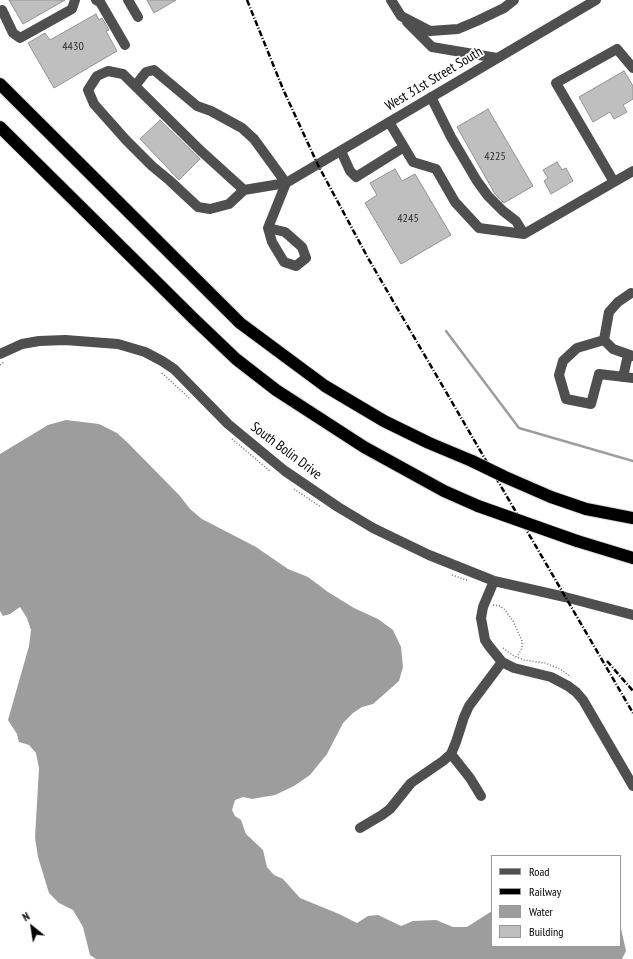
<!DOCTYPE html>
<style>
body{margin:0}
#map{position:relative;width:633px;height:959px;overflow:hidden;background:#fff;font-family:"PT Sans Narrow",sans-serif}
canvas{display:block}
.legend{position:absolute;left:491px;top:855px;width:130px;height:92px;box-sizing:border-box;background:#fff;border:1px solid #999;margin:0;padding:5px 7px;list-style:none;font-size:12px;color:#000}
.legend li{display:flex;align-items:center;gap:8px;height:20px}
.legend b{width:20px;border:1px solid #999}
.north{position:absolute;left:12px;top:907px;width:40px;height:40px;-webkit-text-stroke:3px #fff;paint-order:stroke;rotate:330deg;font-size:11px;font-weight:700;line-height:16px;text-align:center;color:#000}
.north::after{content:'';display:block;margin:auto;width:14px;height:18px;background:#000;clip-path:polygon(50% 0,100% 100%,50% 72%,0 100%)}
</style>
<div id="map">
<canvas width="633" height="959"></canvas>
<ul class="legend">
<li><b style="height:5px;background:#4f4f4f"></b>Road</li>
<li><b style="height:5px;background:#000"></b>Railway</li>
<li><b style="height:11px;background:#9d9d9d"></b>Water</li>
<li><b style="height:11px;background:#bfbfbf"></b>Building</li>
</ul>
<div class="north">N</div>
</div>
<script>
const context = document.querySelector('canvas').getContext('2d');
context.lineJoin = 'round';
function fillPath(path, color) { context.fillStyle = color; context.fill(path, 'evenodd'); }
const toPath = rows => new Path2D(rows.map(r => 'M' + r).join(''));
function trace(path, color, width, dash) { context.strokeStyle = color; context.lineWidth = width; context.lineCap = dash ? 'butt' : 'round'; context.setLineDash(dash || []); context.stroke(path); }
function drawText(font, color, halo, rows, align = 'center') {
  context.font = font + ' "PT Sans Narrow",sans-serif'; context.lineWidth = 3.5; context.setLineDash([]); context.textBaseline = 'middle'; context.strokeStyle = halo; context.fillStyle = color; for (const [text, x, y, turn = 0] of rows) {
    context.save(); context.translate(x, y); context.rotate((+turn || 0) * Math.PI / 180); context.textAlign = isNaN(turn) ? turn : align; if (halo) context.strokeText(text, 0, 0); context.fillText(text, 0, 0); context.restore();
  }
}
const water = toPath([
 [66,420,99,424,117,433,128,443,180,496,190,509,202,519,256,547,288,569,308,577,328,592,354,608,378,619,393,630,401,647,403,667,399,681,373,704,362,707,353,713,343,723,327,754,310,775,294,786,275,795,252,799,243,797,235,800,232,810,235,816,241,820,246,834,263,850,267,867,274,875,283,879,300,898,339,914,357,923,368,916,378,915,401,926,413,921,436,920,453,927,467,927,492,911,492,946,620,946,620,924,626,951,622,959,96,959,90,955,83,927,73,910,59,903,49,893,38,857,35,838,39,768,36,753,29,745,19,742,17,734,8,720,29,646,31,630,27,618,20,607,10,614,3,616,0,611,0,454,48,425]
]);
const stream = toPath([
 [446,331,519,428,633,461]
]);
const building = toPath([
 [9,0,65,0,23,24,9,0],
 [147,0,176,0,154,13,147,0],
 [96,14,99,20,102,18,109,30,106,31,117,51,54,88,28,43,45,33,50,40,96,14],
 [624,71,633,86,633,99,623,105,627,112,614,119,610,112,593,122,579,97,624,71],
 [488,109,533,186,504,203,495,194,457,127,488,109],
 [160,120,200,159,179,180,140,139,160,120],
 [557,162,562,170,566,168,573,181,551,194,544,181,548,178,543,170,557,162],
 [395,169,402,181,415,174,451,235,401,264,365,203,377,195,370,183,395,169]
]);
const path = toPath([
 [0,365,4,362],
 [162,373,190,399],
 [232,439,270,471],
 [294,489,321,507],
 [452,575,469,581],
 [493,605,500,606,505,610,513,621,522,641,522,648,517,657],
 [503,648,514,656,524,660,545,663,560,669,571,677]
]);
const minor = toPath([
 [96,0,100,2,125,45],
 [128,0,138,17],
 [391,0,401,16,430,31,458,29,477,21,504,8,514,0],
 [2,10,13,33,20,38,72,9,75,0],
 [407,22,432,47,497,58],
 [135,86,146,72,154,70,197,106,211,111,242,128,254,139,286,183],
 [431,97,451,137,477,181,488,196,503,211,516,221,524,234],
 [389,122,413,162,436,169,455,202,479,228,524,234,633,171],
 [341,151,350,171,356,177,404,147],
 [614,182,556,83,617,49,633,68],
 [244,190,229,204,210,209,198,207,169,180,152,166,126,140,94,104,88,90,97,76,108,71,123,74,201,151,244,190,286,183,596,0],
 [268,228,285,232,302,247,306,258,296,266,284,262,272,242,268,228,286,183],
 [604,340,577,348,563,361,559,375,566,399,591,404,599,374,633,378],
 [604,340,609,312,618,302,631,293],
 [604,340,613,349,633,356],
 [0,354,22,344,39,341,65,340,118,344,145,352,162,361,174,369,228,424,285,471,338,507,373,528,429,555,494,581,565,597,633,615],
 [623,377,628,355],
 [494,581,483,607,481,618,485,640,489,646,502,662,514,668,551,677,568,686,576,692,583,700,633,786],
 [451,754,470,778,481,796],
 [360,828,382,815,390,809,411,783,443,761,451,754,456,742,464,717,469,706,502,662]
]);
const highway = toPath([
 [0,84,240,323,325,386,357,405,384,421,429,443,472,461],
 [0,127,194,319,236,359,276,390,364,447,444,491,478,506],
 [551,497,586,509,633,518],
 [577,541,633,558]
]);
const rail = toPath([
 [247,0,283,89,318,165,368,258,633,713],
 [607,661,633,691]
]);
const highwayBridge = toPath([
 [472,461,505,477,551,497],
 [478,506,577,541]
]);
const numberNames = [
 ["4430",73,47],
 ["4225",495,157],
 ["4245",408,219]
];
const streetNames = [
 ["West 31st Street South",434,79,-31],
 ["South Bolin Drive",286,451,37]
];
fillPath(water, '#9d9d9d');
trace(stream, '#9d9d9d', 2.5);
fillPath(building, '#bfbfbf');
trace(building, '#939393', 1);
trace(highway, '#dbdbdb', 14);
trace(path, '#717171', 1.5, [1, 2]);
trace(minor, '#4f4f4f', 10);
trace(highway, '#000', 12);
trace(rail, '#000', 2.5, [6, 2, 1, 2]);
trace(highwayBridge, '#dbdbdb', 14, []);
trace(highwayBridge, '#000', 12);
drawText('12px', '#303030', null, numberNames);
drawText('14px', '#000', '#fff', streetNames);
</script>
